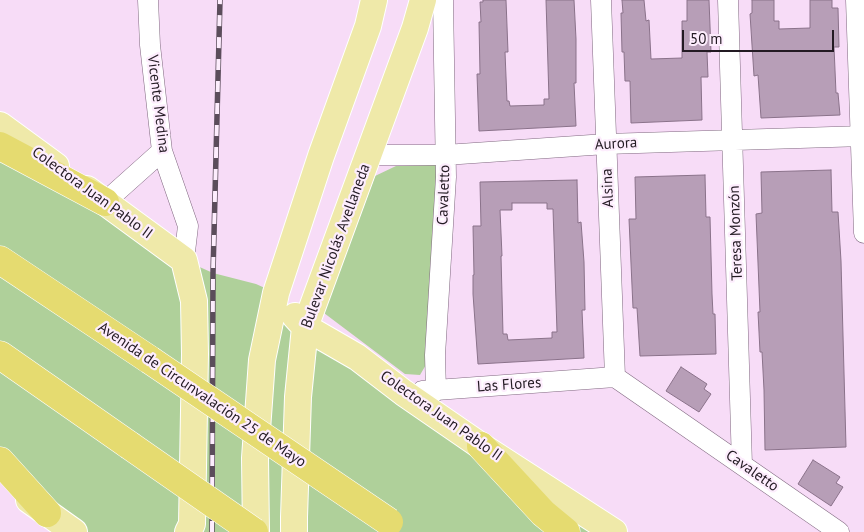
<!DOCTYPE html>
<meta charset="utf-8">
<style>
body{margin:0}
#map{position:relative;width:864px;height:532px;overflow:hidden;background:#f7dcf7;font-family:"PT Sans",sans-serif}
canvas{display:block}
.scale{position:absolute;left:682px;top:30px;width:152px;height:22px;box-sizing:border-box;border:2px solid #231a23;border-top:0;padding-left:6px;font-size:15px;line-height:18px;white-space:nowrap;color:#231a23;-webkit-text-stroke:4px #fdedfd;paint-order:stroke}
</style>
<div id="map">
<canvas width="864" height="532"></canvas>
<div class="scale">50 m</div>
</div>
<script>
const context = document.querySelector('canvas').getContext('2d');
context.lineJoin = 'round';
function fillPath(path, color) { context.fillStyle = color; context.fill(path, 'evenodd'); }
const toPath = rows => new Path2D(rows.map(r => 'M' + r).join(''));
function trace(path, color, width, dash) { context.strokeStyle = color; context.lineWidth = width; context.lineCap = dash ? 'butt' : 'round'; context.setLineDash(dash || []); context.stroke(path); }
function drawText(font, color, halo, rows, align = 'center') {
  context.font = font + ' "PT Sans",sans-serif'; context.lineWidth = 4.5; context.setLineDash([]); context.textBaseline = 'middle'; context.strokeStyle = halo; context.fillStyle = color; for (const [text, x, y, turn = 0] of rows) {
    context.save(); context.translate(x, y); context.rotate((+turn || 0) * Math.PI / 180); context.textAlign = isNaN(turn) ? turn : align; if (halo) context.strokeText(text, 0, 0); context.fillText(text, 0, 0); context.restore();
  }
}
const green = toPath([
 [0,125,184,260,213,273,256,284,276,293,305,327,614,532,74,532,0,480],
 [438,165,427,363,420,375,405,374,324,313,375,176,396,166]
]);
const building = toPath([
 [483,0,506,0,508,52,505,52,507,101,509,101,510,106,544,105,544,99,549,99,546,0,574,0,576,39,576,83,574,83,576,126,479,131,477,74,480,74,479,22,481,22,480,2,483,2,483,0],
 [622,0,644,0,646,21,649,20,651,59,682,58,682,21,687,21,687,0,709,0,711,52,707,52,708,77,701,77,702,120,631,123,630,81,625,81,624,52,622,52,621,13,623,13,622,0],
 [752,0,774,0,774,21,779,21,779,29,810,28,810,0,832,0,832,8,838,8,839,47,834,47,836,93,838,93,840,115,761,118,758,75,754,76,750,14,752,13,752,0],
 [831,170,832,212,838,212,841,261,846,447,765,450,764,390,762,352,760,352,758,312,760,312,756,214,762,213,761,172,831,170],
 [705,175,706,217,710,217,712,294,713,314,715,314,716,354,640,356,637,308,633,308,629,219,636,219,635,177,705,175],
 [577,180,578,223,581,222,584,262,585,310,582,310,584,358,478,364,473,294,473,275,474,275,473,226,481,226,480,182,577,180],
 [512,203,547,203,547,209,553,209,557,332,552,332,552,338,508,340,507,334,503,334,501,256,502,256,500,210,512,210,512,203],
 [681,367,707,384,704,389,711,394,699,412,666,391,681,367],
 [813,460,840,477,836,483,843,487,831,506,798,484,813,460]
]);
const minor = toPath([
 [148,0,150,45,162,151,188,226,184,260],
 [601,0,615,377],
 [728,0,742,465],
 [856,0,864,233],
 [369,155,445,155,606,144,864,136],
 [105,202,162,151],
 [615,377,839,532],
 [422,391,615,377],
 [436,391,435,355,446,177,443,0]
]);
const major = toPath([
 [0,125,56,166],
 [87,189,184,260,194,301,195,354,192,524,188,532],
 [295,316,305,327,357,357,404,393,481,446,614,532],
 [29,500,74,532],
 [256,532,255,458,262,360,276,293,321,156,368,26,374,0],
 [294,532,294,517,298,397,305,327,415,28,423,0]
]);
const highway = toPath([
 [0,146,105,202],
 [0,260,150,360],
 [0,355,129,445],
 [481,446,543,513,566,532],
 [0,461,47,513]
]);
const rail = toPath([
 [212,532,213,273,220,0]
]);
const highwayBridge = toPath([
 [150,360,389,522],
 [129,445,254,532]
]);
const streetNames = [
 ["Vicente Medina",158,104,83],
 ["Aurora",616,144,-3],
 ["Alsina",608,188,-92],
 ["Colectora Juan Pablo II",92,193,36],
 ["Cavaletto",444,195,-88],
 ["Teresa Monzón",736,233,-92],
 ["Bulevar Nicolás Avellaneda",336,246,-70],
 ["Las Flores",509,385,-4],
 ["Avenida de Circunvalación 25 de Mayo",202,395,34],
 ["Colectora Juan Pablo II",441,416,35],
 ["Cavaletto",752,471,35]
];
fillPath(green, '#afd09a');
fillPath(building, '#b79eb7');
trace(building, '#8a728a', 1);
trace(minor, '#816981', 21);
trace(major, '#fff', 28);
trace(highway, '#fff', 29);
trace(minor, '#fff', 20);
trace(major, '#efe9a9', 26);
trace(highway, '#e5db70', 28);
trace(rail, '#5b4d5b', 5.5);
trace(rail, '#fdedfd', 4, [11]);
trace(highwayBridge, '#fff', 29, []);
trace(highwayBridge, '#e5db70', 28);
drawText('15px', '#231a23', '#fdedfd', streetNames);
</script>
